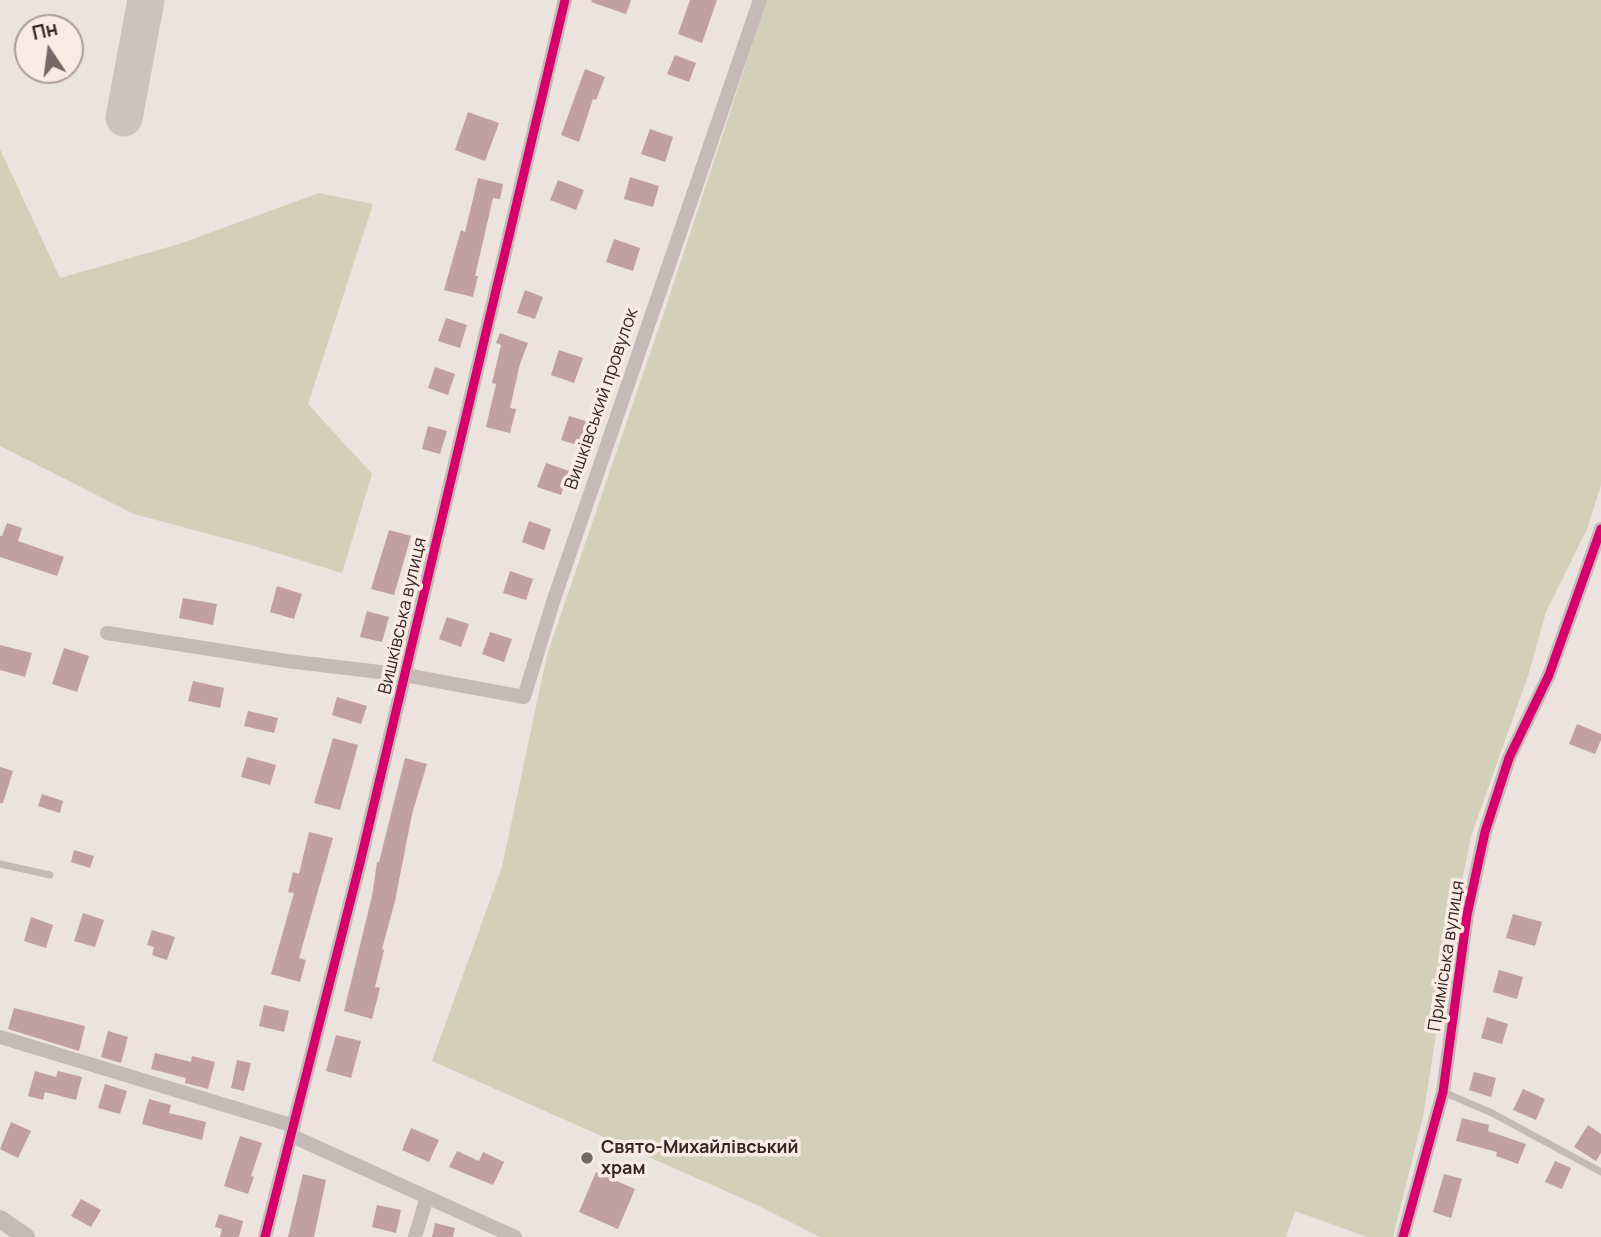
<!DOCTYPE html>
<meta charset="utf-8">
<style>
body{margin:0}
#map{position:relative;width:1601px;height:1237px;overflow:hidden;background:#ece2de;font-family:Manrope,sans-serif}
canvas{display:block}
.north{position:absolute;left:14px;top:14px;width:70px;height:70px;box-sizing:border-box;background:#f9eae4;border:2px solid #ab9c98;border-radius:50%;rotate:347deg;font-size:19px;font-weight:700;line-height:28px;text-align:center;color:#352726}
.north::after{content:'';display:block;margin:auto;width:24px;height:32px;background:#756866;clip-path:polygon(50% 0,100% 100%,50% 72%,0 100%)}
</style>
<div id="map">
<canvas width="1601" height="1237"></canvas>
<div class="north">Пн</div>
</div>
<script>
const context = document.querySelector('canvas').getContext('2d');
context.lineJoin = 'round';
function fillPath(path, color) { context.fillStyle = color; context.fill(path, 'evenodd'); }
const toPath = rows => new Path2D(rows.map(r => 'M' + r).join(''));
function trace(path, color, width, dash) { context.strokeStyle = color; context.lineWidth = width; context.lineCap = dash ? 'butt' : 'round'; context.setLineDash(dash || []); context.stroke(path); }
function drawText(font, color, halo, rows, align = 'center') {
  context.font = font + ' Manrope,sans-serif'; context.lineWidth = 7; context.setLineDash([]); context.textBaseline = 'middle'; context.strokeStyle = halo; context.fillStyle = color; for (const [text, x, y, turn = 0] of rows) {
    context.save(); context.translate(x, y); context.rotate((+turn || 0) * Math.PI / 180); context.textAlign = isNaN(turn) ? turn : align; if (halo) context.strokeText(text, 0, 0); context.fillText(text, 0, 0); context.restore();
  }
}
const green = toPath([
 [767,0,1601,0,1601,485,1587,529,1546,612,1528,676,1471,836,1456,912,1423,1116,1393,1237,1367,1237,1295,1211,1286,1237,820,1237,755,1204,432,1061,502,867,547,655,662,319],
 [0,149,60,278,179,244,319,193,373,204,308,404,372,474,342,573,254,546,134,514,0,446]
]);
const taxiway = toPath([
 [124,118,146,0]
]);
const building = toPath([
 [592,0,631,0,626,14,591,2],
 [690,0,717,0,702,43,678,34],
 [675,55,696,63,689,82,667,74],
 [585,69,605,77,596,100,593,99,579,142,561,135],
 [468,112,499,123,485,161,455,150],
 [650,129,673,137,665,162,641,154],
 [630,177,659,186,653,207,624,199],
 [478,178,503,184,500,199,493,198,475,276,478,276,473,297,444,290,461,230,465,232],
 [558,180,584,190,576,210,550,200],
 [614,239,640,248,633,271,606,262],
 [525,290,543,297,535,319,517,313],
 [446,318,467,325,460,348,438,341],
 [500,333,528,343,520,364,510,408,516,409,510,433,486,427,496,384,492,383,501,345,496,343],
 [559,350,583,358,574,383,551,375],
 [435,367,455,374,448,395,428,388],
 [569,416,589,422,581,446,561,440],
 [428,426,447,431,440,454,422,449],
 [546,463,569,471,561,495,537,487],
 [529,521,551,529,544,550,522,542],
 [7,523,22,528,18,541,64,557,57,576,0,557,0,536,2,536],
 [389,530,411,536,394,595,371,589],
 [510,571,533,579,526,600,503,593],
 [277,586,302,594,294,619,270,612],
 [183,598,217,604,213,625,179,618],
 [367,611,389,617,382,642,360,637],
 [447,617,469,624,461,647,439,639],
 [490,632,512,639,504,662,482,654],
 [0,645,32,653,25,677,0,670],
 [64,648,89,656,77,692,52,684],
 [193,681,224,688,220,708,188,701],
 [337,697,367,706,361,724,332,715],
 [248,711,278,718,274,733,244,726],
 [1577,724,1601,734,1601,740,1595,754,1569,744],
 [333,738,358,745,340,810,314,803],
 [247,757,276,765,270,785,241,777],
 [405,758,427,764,412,814,395,901,382,949,384,950,375,987,380,988,372,1019,344,1011,372,896,377,862,379,862],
 [0,767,13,771,3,803,0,803],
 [42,794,63,801,60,813,38,806],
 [309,832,333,838,299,958,306,960,300,982,271,974,294,893,288,892,293,872,299,874],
 [74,850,94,856,90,868,71,862],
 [83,913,104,920,95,947,74,941],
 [1513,914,1542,922,1535,946,1506,938],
 [31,917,53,925,46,948,24,941],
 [152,930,175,937,167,960,152,955,154,947,147,945],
 [1499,970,1523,977,1517,999,1493,992],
 [264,1005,289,1011,284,1032,259,1026],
 [14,1008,85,1026,79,1051,8,1029],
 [1487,1017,1508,1024,1502,1044,1481,1038],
 [108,1031,128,1037,121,1063,101,1057],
 [336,1035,361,1041,351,1078,326,1071],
 [155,1053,191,1062,192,1056,215,1062,208,1089,185,1083,186,1078,151,1069],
 [237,1060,251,1063,244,1091,231,1088],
 [35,1071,56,1077,58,1071,82,1077,76,1100,45,1092,43,1100,28,1096],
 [1474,1072,1496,1078,1491,1097,1469,1090],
 [105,1084,127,1091,120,1114,98,1108],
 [1523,1089,1545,1099,1536,1120,1513,1110],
 [149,1099,171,1105,169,1113,206,1122,202,1140,142,1124],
 [1462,1118,1489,1125,1488,1131,1526,1144,1518,1164,1496,1156,1497,1152,1456,1141],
 [11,1122,31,1131,18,1158,0,1149],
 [1588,1125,1601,1134,1601,1153,1596,1161,1574,1147],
 [411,1128,439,1140,429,1162,402,1150],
 [240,1136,262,1143,251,1176,254,1177,248,1194,224,1186],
 [457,1151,479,1161,483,1152,504,1162,493,1185,449,1167],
 [1555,1161,1571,1168,1562,1189,1545,1182],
 [596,1172,635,1189,618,1229,579,1212],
 [303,1174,326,1180,314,1237,288,1237],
 [1444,1174,1462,1179,1451,1218,1433,1212],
 [81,1199,101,1210,91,1227,71,1216],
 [377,1205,401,1210,396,1233,372,1227],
 [219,1214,243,1221,239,1237,220,1237,222,1229,215,1227],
 [435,1223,455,1228,453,1237,432,1237]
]);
const service = toPath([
 [0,864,50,875],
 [1443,1092,1492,1113,1601,1172]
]);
const minor = toPath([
 [107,633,287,661,405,675,524,697,554,599,760,0],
 [0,1037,294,1126],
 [292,1136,515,1237],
 [265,1237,359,867,565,0],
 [415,1237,427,1197],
 [1403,1237,1443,1092,1467,915,1485,832,1509,758,1549,675,1601,529]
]);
const tertiary = toPath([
 [0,1219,26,1237]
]);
const cycleway = toPath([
 [265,1237,359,867,565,0],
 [1403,1237,1443,1092,1467,915,1485,832,1509,758,1549,675,1601,529]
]);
const markers = [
 [587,1158,7,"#756866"]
];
const streetNames = [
 ["Вишківський провулок",602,399,-71],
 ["Вишківська вулиця",403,616,-77],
 ["Приміська вулиця",1447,956,-81]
];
const poiNames = [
 ["Свято-Михайлівський",601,1148],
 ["храм",601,1169]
];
fillPath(green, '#d2d0b8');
trace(taxiway, '#ccc3c0', 37);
fillPath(building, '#c0a19f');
trace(service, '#c5bab7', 7);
trace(minor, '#c5bab7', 14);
trace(tertiary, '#c5bab7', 18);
trace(cycleway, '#d6006c', 9);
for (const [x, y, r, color] of markers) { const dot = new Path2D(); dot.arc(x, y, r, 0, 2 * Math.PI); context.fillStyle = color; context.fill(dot); trace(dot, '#f9eae4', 2.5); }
drawText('18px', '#352726', '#f9eae4', streetNames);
drawText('bold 18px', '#352726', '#f9eae4', poiNames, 'left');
</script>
